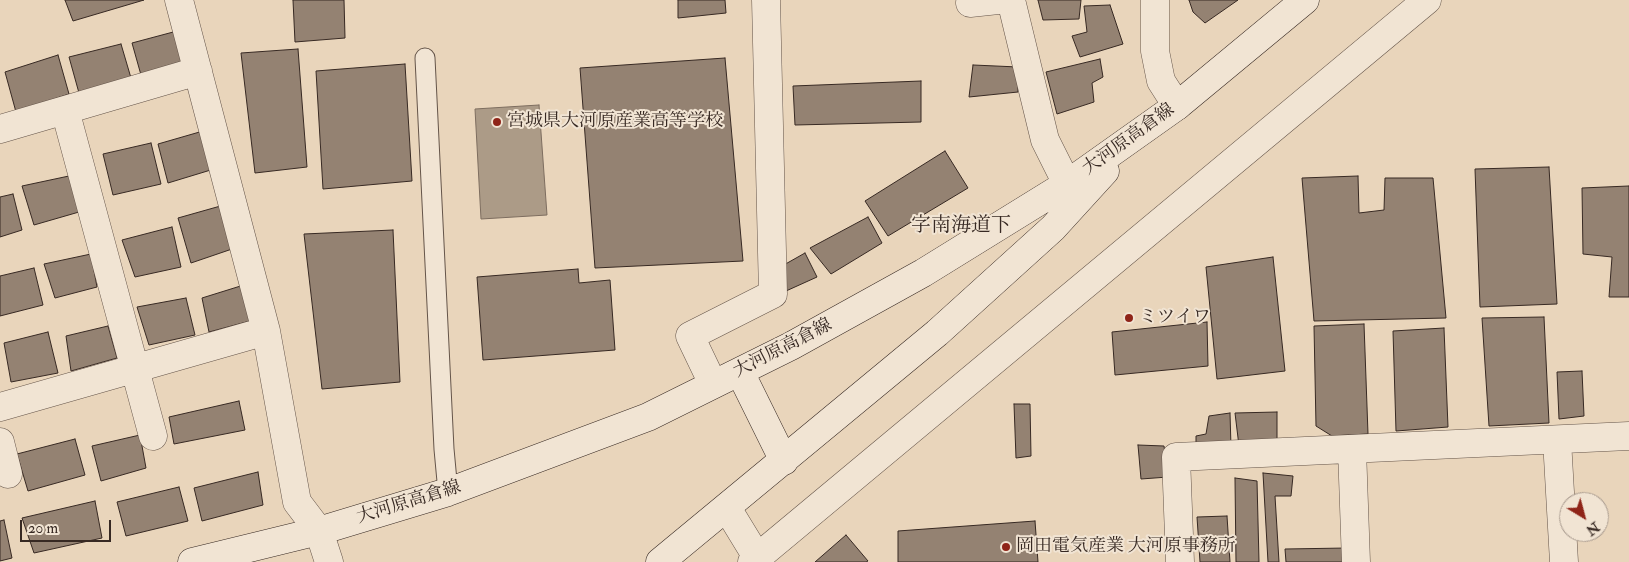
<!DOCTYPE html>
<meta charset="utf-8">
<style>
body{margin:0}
#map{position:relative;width:1629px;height:562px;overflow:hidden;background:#e9d5bb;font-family:"IM FELL Double Pica",serif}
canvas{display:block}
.north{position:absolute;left:1559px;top:492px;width:50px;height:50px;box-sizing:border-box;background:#f1e4d3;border:1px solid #a7998d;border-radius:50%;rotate:143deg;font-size:14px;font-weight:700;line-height:20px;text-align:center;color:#372923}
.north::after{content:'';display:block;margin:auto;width:18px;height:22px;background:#8f2418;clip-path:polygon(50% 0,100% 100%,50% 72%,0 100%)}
.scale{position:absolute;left:20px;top:520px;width:91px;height:22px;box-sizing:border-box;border:2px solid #372923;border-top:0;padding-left:6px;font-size:15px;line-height:18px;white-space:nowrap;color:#372923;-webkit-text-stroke:4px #f1e4d3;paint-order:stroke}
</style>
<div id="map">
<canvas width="1629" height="562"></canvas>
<div class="north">N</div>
<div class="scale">20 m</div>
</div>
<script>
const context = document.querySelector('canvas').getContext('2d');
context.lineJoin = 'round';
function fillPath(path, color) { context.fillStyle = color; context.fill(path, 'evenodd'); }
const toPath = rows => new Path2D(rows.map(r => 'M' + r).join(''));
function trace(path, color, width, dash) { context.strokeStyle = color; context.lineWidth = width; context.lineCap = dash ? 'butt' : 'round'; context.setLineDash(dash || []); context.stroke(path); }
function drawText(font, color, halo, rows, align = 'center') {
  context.font = font + ' "IM FELL Double Pica","Noto Serif JP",serif'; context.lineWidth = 4; context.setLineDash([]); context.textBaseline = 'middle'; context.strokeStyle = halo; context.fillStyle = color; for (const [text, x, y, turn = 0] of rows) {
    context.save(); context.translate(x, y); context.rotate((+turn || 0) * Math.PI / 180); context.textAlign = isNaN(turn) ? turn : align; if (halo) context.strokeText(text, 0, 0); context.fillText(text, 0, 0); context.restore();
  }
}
const water = toPath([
 [539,105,547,215,481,219,475,109,539,105]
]);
const building = toPath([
 [65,0,144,0,73,21,65,0],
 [293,0,344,0,345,38,295,42,293,0],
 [678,0,725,0,726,13,678,18,678,0],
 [1038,0,1081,0,1079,19,1043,20,1038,0],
 [1189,0,1238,0,1205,23,1193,12,1189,0],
 [1110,5,1123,44,1080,57,1072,36,1087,32,1084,6,1110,5],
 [177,31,186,62,141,75,132,43,177,31],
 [121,44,131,78,79,93,69,57,121,44],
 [298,49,307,167,255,173,241,53,298,49],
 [58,55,69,94,16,112,5,72,58,55],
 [725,58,743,261,595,268,580,68,725,58],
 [1100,59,1103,77,1092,83,1094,102,1057,114,1046,72,1100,59],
 [405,64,412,181,323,189,316,71,405,64],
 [973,65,1018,67,1018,92,969,97,973,65],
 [921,81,921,122,795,125,793,86,921,81],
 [203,131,214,169,168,183,158,144,203,131],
 [151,143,161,184,113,195,103,154,151,143],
 [945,151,968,188,888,236,865,201,945,151],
 [1549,167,1557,304,1480,307,1475,169,1549,167],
 [69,176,79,212,34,225,22,186,69,176],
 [1358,176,1359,213,1384,210,1385,178,1433,178,1446,318,1314,321,1302,178,1358,176],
 [1629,186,1629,297,1609,297,1612,257,1583,254,1582,188,1629,186],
 [13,194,22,230,0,237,0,197,13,194],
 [224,205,235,248,191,263,178,218,224,205],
 [868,217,882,243,831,274,810,248,868,217],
 [172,227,181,267,135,277,122,240,172,227],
 [393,230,400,382,322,389,304,234,393,230],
 [805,253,817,277,786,291,782,266,805,253],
 [91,254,97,287,55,298,44,264,91,254],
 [1273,257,1285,371,1217,379,1206,267,1273,257],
 [34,268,43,305,0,316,0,276,34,268],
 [578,269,579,283,610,280,615,350,483,360,477,277,578,269],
 [247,284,254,320,209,332,202,298,247,284],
 [186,298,195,335,149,345,137,307,186,298],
 [1544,317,1549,423,1489,426,1482,318,1544,317],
 [1207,322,1208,366,1115,375,1112,332,1207,322],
 [1364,324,1368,434,1332,436,1316,426,1314,326,1364,324],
 [108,326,117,358,71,371,66,336,108,326],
 [1444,328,1448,427,1396,431,1393,331,1444,328],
 [48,332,58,373,11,382,4,343,48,332],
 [1582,371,1584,416,1559,419,1557,372,1582,371],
 [239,401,245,430,174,444,169,417,239,401],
 [1014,404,1030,404,1031,456,1016,458,1014,404],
 [1277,412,1277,443,1239,446,1235,413,1277,412],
 [1230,413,1231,447,1196,446,1196,436,1206,434,1209,416,1230,413],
 [140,435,146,468,101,481,92,446,140,435],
 [75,439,85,475,28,491,17,454,75,439],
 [1138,445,1164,446,1168,477,1141,479,1138,445],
 [258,472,263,505,202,521,194,488,258,472],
 [1263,473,1293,476,1291,496,1275,496,1279,562,1268,562,1263,473],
 [1235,478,1257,481,1259,562,1236,562,1235,478],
 [179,487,188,521,126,536,117,502,179,487],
 [95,501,102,538,34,553,22,518,95,501],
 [1227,516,1230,562,1200,562,1197,517,1227,516],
 [4,520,12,558,0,561,0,521,4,520],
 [1035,521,1038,562,898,562,898,531,1035,521],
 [846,535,868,561,866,562,815,562,846,535],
 [1347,548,1348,562,1286,562,1285,549,1347,548]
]);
const service = toPath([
 [425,58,444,449,448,492]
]);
const minor = toPath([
 [179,0,266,331,297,502,319,531,329,562],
 [1011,0,1045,140,1067,184],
 [1155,0,1155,51,1161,81,1177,106],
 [970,3,998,0],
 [65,110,153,436],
 [0,129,198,71],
 [713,384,690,336,773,294,766,0],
 [0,407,266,331],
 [1557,440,1564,562],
 [0,442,8,474],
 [1352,449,1356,562],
 [727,508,760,562],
 [752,562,1427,0],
 [1180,562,1176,457,1629,436]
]);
const secondary = toPath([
 [740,372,784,461],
 [192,562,319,531,448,492,648,417,791,346,923,273,1067,184,1177,106,1305,0],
 [660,562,937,333,1053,228,1105,171]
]);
const markers = [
 [497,122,5,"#8f2418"],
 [1129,318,5,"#8f2418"],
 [1006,547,5,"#8f2418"]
];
const poiNames = [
 ["宮城県大河原産業高等学校",507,122],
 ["ミツイワ",1139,318],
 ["岡田電気産業 大河原事務所",1016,547]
];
const streetNames = [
 ["大河原高倉線",1129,140,-36],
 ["大河原高倉線",783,349,-27],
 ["大河原高倉線",409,503,-17]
];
const quarterNames = [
 ["字南海道下",961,227]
];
fillPath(water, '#ac9b87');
trace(water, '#7d6d5f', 1);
fillPath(building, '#948272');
trace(building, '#372923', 1);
trace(service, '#645449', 21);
trace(minor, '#645449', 29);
trace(secondary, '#372923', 29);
trace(service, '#f1e4d3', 19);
trace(minor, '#f1e4d3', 28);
trace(secondary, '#f1e4d3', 28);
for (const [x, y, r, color] of markers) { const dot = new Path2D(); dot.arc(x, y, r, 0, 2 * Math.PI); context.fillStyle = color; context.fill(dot); trace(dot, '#f1e4d3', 2); }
drawText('18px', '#372923', '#f1e4d3', poiNames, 'left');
drawText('18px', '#372923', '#f1e4d3', streetNames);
drawText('20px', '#372923', '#f1e4d3', quarterNames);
</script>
